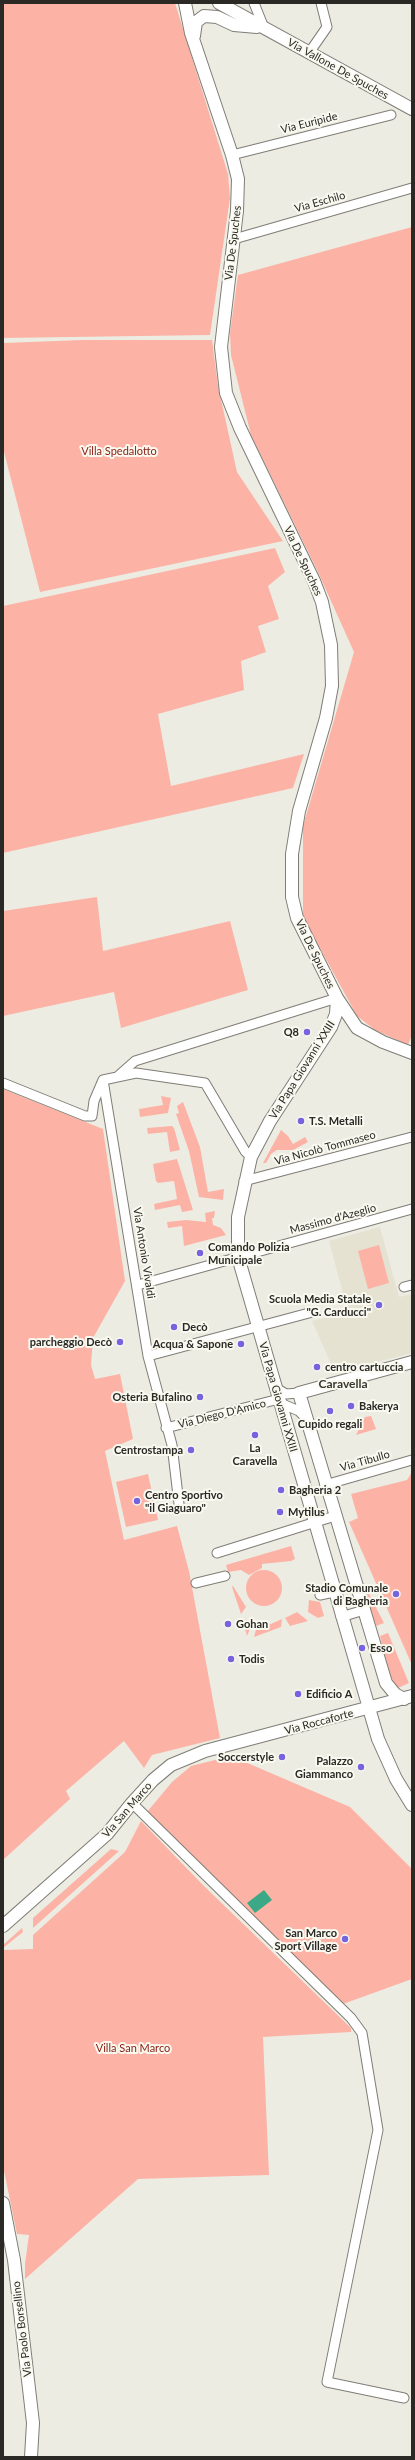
<!DOCTYPE html>
<meta charset="utf-8">
<style>
body{margin:0}
#map{position:relative;width:415px;height:2460px;overflow:hidden;background:#edece3;font-family:Lato,sans-serif}
canvas{display:block}
.frame{position:absolute;inset:0;border:4px solid #2a2926;pointer-events:none}
</style>
<div id="map">
<canvas width="415" height="2460"></canvas>
<div class="frame"></div>
</div>
<script>
const context = document.querySelector('canvas').getContext('2d');
context.lineJoin = 'round';
function fillPath(path, color) { context.fillStyle = color; context.fill(path, 'evenodd'); }
const toPath = rows => new Path2D(rows.map(r => 'M' + r).join(''));
function trace(path, color, width, dash) { context.strokeStyle = color; context.lineWidth = width; context.lineCap = dash ? 'butt' : 'round'; context.setLineDash(dash || []); context.stroke(path); }
function drawText(font, color, halo, rows, align = 'center') {
  context.font = font + ' Lato,sans-serif'; context.lineWidth = 4; context.setLineDash([]); context.textBaseline = 'middle'; context.strokeStyle = halo; context.fillStyle = color; for (const [text, x, y, turn = 0] of rows) {
    context.save(); context.translate(x, y); context.rotate((+turn || 0) * Math.PI / 180); context.textAlign = isNaN(turn) ? turn : align; if (halo) context.strokeText(text, 0, 0); context.fillText(text, 0, 0); context.restore();
  }
}
const built = toPath([
 [380,1227,399,1297,412,1294,412,1353,335,1373,312,1321,348,1312,329,1241]
]);
const green = toPath([
 [3,3,175,3,228,174,230,198,210,335,3,338],
 [412,227,412,1035,408,1045,375,1030,357,1016,303,917,303,826,354,652,317,570,251,435,231,355,230,333,238,275],
 [82,340,212,340,218,386,237,472,283,541,40,592,3,448,3,343],
 [275,548,285,572,268,586,279,619,258,626,266,652,241,661,244,690,158,714,171,786,304,754,293,788,3,853,3,606],
 [97,897,103,951,230,921,248,990,121,1028,114,992,3,1016,3,911],
 [3,1089,103,1129,125,1281,93,1338,91,1365,95,1379,120,1374,133,1439,105,1451,124,1540,177,1526,189,1571,220,1738,152,1755,144,1768,124,1741,66,1791,70,1799,3,1860],
 [161,1096,171,1098,168,1113,140,1117,139,1109,163,1105],
 [183,1102,200,1147,208,1192,224,1189,223,1200,199,1197,189,1151,176,1114,179,1113,177,1106],
 [172,1126,174,1128,180,1150,170,1152,167,1132,148,1134,147,1128],
 [281,1130,288,1136,293,1144,305,1137,308,1142,293,1150,277,1150,271,1154,266,1163,263,1163],
 [177,1159,193,1210,182,1212,180,1205,155,1210,154,1204,177,1199,174,1181,158,1183,156,1181,153,1164],
 [215,1211,214,1218,212,1218,213,1225,221,1228,226,1235,184,1246,182,1226,168,1228,167,1222,186,1220,206,1222,205,1213],
 [379,1245,389,1283,368,1289,358,1251],
 [371,1416,376,1429,356,1435,365,1417],
 [412,1472,412,1665,349,1522,358,1518,351,1494,407,1480],
 [148,1474,158,1520,126,1527,116,1482],
 [291,1546,295,1559,291,1561,262,1564,262,1568,249,1575,241,1570,228,1572,226,1565],
 '246 1588a18 18 0 1 1 36 0a18 18 0 1 1-36 0Z',
 [233,1586,246,1607,241,1614,232,1587],
 [364,1588,366,1588,384,1623,376,1626],
 [309,1600,320,1602,324,1616,318,1618,308,1612],
 [297,1612,308,1621,290,1626,285,1618],
 [242,1619,253,1621,247,1636],
 [282,1619,281,1627,254,1637,258,1622,271,1624],
 [388,1633,409,1683,398,1688,390,1676,380,1636],
 [231,1756,350,1807,412,1869,412,1979,343,2004,147,1812,172,1782,191,1766],
 [141,1821,204,1886,351,2028,351,2032,263,2037,269,2175,138,2179,25,2279,25,2264,29,2235,17,2234,3,2166,3,1950,33,1949,33,1935,125,1852],
 [111,1849,119,1851,33,1928,33,1918],
 [22,1928,23,1932,3,1948,3,1945]
]);
const water = toPath([
 [264,1890,272,1900,255,1913,247,1903]
]);
const street = toPath([
 [254,3,264,28],
 [309,53,327,27,321,3],
 [232,155,391,115],
 [234,239,412,188],
 [118,1076,135,1061,337,998],
 [103,1080,148,1356,172,1445,179,1504],
 [103,1080,136,1073,205,1083,245,1151,251,1157],
 [3,1083,85,1116,92,1116,94,1101,103,1080],
 [244,1181,412,1137],
 [138,1285,412,1209],
 [404,1287,412,1285],
 [148,1356,309,1313],
 [276,1388,286,1394,299,1393],
 [280,1403,299,1411,306,1418],
 [166,1428,279,1399],
 [325,1485,412,1460],
 [217,1553,335,1516],
 [196,1583,225,1576],
 [320,1595,334,1592],
 [341,1617,364,1610],
 [132,1803,351,2018,362,2033,378,2130,327,2382,404,2398]
]);
const secondary = toPath([
 [185,3,191,33,232,155,238,179,237,211,221,347,226,393,240,428,314,581,322,602,331,645,332,686,326,718,299,811,292,854,292,897,297,918,337,998,357,1028,383,1042,412,1053],
 [219,3,412,109],
 [194,36,196,22,204,16,217,17,234,25,257,27],
 [337,998,336,1014,331,1027,270,1121,251,1157,238,1217,238,1257,378,1739,396,1779,412,1805],
 [404,1699,395,1694,386,1683,299,1393,412,1362],
 [3,1926,107,1834,132,1803,153,1780,171,1765,205,1751,412,1696],
 [3,2203,14,2260,33,2423,31,2457]
]);
const markers = [
 [307,1032,4,"#7663de"],
 [301,1121,4,"#7663de"],
 [200,1253,4,"#7663de"],
 [379,1305,4,"#7663de"],
 [174,1327,4,"#7663de"],
 [120,1342,4,"#7663de"],
 [241,1344,4,"#7663de"],
 [317,1367,4,"#7663de"],
 [200,1397,4,"#7663de"],
 [351,1406,4,"#7663de"],
 [330,1411,4,"#7663de"],
 [255,1435,4,"#7663de"],
 [191,1450,4,"#7663de"],
 [281,1490,4,"#7663de"],
 [137,1501,4,"#7663de"],
 [280,1512,4,"#7663de"],
 [396,1594,4,"#7663de"],
 [228,1624,4,"#7663de"],
 [362,1648,4,"#7663de"],
 [231,1659,4,"#7663de"],
 [298,1694,4,"#7663de"],
 [282,1757,4,"#7663de"],
 [361,1767,4,"#7663de"],
 [345,1939,4,"#7663de"]
];
const streetNames = [
 ["Via Vallone De Spuches",338,69,29],
 ["Via Euripide",309,123,-14],
 ["Via Eschilo",320,202,-16],
 ["Via De Spuches",233,243,-83],
 ["Via De Spuches",303,561,65],
 ["Via De Spuches",315,954,64],
 ["Via Papa Giovanni XXIII",302,1070,-58],
 ["Via Nicolò Tommaseo",325,1148,-15],
 ["Massimo d'Azeglio",333,1219,-15],
 ["Via Antonio Vivaldi",144,1253,81],
 ["Via Papa Giovanni XXIII",278,1397,74],
 ["Via Diego D'Amico",222,1414,-14],
 ["Via Tibullo",365,1461,-16],
 ["Via Roccaforte",319,1722,-15],
 ["Via San Marco",127,1810,-49],
 ["Via Paolo Borsellino",22,2329,-97]
];
const parkNames = [
 ["Villa Spedalotto",119,451],
 ["Villa San Marco",133,2048]
];
const poiNames = [
 ["Q8",299,1032,"right"],
 ["T.S. Metalli",309,1121],
 ["Comando Polizia",208,1247],
 ["Municipale",208,1260],
 ["Scuola Media Statale",371,1299,"right"],
 ["\"G. Carducci\"",371,1312,"right"],
 ["Decò",182,1327],
 ["parcheggio Decò",112,1342,"right"],
 ["Acqua & Sapone",233,1344,"right"],
 ["centro cartuccia",325,1367],
 ["Osteria Bufalino",192,1397,"right"],
 ["Bakerya",359,1406],
 ["Cupido regali",330,1424,"center"],
 ["La",255,1448,"center"],
 ["Caravella",255,1461,"center"],
 ["Centrostampa",183,1450,"right"],
 ["Bagheria 2",289,1490],
 ["Centro Sportivo",145,1495],
 ["\"il Giaguaro\"",145,1508],
 ["Mytilus",288,1512],
 ["Stadio Comunale",388,1588,"right"],
 ["di Bagheria",388,1601,"right"],
 ["Gohan",236,1624],
 ["Esso",370,1648],
 ["Todis",239,1659],
 ["Edificio A",306,1694],
 ["Soccerstyle",274,1757,"right"],
 ["Palazzo",353,1761,"right"],
 ["Giammanco",353,1774,"right"],
 ["San Marco",337,1933,"right"],
 ["Sport Village",337,1946,"right"]
];
const neighbourhoodNames = [
 ["Caravella",343,1384]
];
fillPath(built, '#e5e2d2');
fillPath(green, '#fcb3a6');
fillPath(water, '#3ba985');
trace(street, '#7f7d76', 11);
trace(secondary, '#7f7d76', 14);
trace(street, '#fff', 9);
trace(secondary, '#fff', 12);
for (const [x, y, r, color] of markers) { const dot = new Path2D(); dot.arc(x, y, r, 0, 2 * Math.PI); context.fillStyle = color; context.fill(dot); trace(dot, '#faf9f0', 1.5); }
drawText('11px', '#2a2926', '#faf9f0', streetNames);
drawText('11px', '#8b2116', '#faf9f0', parkNames);
drawText('bold 11px', '#2a2926', '#faf9f0', poiNames, 'left');
drawText('bold 12px', '#393831', '#faf9f0', neighbourhoodNames);
</script>
